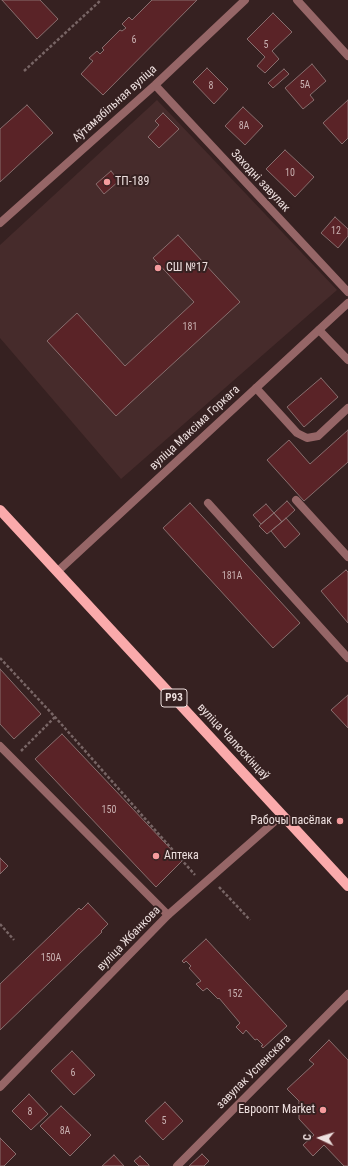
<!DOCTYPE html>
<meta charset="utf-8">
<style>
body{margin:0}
#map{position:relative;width:348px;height:1166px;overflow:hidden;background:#362121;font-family:"Roboto Condensed",sans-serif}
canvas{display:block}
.north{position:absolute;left:300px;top:1118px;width:40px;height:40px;-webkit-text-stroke:3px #362121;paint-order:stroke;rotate:274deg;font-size:11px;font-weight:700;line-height:16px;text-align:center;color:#eddfde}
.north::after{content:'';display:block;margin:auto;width:14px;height:18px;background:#eddfde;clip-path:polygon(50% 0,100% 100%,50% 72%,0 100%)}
</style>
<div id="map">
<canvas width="348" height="1166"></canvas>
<div class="north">С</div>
</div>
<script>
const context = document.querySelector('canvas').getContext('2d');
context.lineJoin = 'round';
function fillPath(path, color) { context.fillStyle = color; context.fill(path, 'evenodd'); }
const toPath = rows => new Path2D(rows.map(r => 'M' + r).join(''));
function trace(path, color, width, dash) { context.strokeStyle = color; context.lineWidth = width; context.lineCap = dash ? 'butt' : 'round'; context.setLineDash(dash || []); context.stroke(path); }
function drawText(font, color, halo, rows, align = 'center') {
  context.font = font + ' "Roboto Condensed",sans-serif'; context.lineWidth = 4; context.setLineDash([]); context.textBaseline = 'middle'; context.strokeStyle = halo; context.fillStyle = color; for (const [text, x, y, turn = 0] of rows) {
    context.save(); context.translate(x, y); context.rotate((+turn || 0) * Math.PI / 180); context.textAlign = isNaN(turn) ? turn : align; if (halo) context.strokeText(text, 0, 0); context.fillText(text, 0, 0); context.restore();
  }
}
const built = toPath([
 [157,100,337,290,121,479,0,338,0,245]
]);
const building = toPath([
 [2,0,40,0,58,19,37,39,2,0],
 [152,0,197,0,103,95,81,74,93,61,89,58,97,51,100,54,104,50,102,48,120,30,122,31,126,28,122,24,129,17,132,20,152,0],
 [273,13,292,32,272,51,279,59,265,73,257,66,265,57,247,39,273,13],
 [312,64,326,81,310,95,314,100,303,109,285,88,312,64],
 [207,68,228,89,214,104,193,82,207,68],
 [284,69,289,74,273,88,268,83,284,69],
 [348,100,348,138,342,144,323,123,348,100],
 [27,105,53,133,0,182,0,129,27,105],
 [243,107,263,126,245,145,225,126,243,107],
 [163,113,179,129,159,148,148,137,159,125,155,121,163,113],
 [285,150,314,177,295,197,266,169,285,150],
 [111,171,119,181,104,194,96,184,111,171],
 [335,217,348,229,348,236,338,248,321,233,335,217],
 [178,235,240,302,116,416,47,341,77,313,125,366,194,302,153,258,178,235],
 [321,378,338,397,304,427,287,407,321,378],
 [348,430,348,462,304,501,267,460,289,440,310,464,348,430],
 [287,501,295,510,282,522,274,513,287,501],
 [190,503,300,623,273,648,163,528,190,503],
 [266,504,274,513,261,524,253,515,266,504],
 [274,513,282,522,267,534,259,526,274,513],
 [286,518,300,534,285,548,271,531,286,518],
 [346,570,348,572,348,623,321,591,346,570],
 [0,669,41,714,14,739,0,724,0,669],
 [348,695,348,728,331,710,348,695],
 [62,734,182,861,156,887,35,759,62,734],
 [0,858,8,866,0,874,0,858],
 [88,903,108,924,101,931,102,932,0,1030,0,984,79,908,81,910,88,903],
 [206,939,287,1026,263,1048,261,1046,263,1045,257,1039,255,1040,246,1030,243,1034,236,1027,240,1023,219,998,218,999,207,988,203,991,196,984,201,981,189,968,191,966,186,961,184,963,182,961,206,939],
 [329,1040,348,1060,348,1166,344,1166,324,1145,313,1156,303,1145,314,1135,299,1119,299,1101,287,1089,314,1064,309,1060,329,1040],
 [72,1051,95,1075,74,1095,51,1071,72,1051],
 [29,1094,48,1114,31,1130,12,1111,29,1094],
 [165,1102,183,1121,163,1140,145,1121,165,1102],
 [61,1106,91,1135,70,1156,40,1126,61,1106],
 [0,1138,16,1154,4,1166,0,1166,0,1138],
 [202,1154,209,1161,204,1166,189,1166,202,1154],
 [114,1155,124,1166,102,1166,114,1155],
 [140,1156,149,1165,149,1166,139,1166,134,1161,140,1156]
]);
const path = toPath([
 [24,71,101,0],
 [0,658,55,717,195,875],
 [21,751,55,717],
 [219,887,250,920],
 [0,924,14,940]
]);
const service = toPath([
 [319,330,348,360],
 [256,388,297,433,307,438,318,436,348,408],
 [296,500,348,557],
 [208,503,348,658],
 [0,746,168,915]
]);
const minor = toPath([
 [297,0,348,56],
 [155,85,348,292],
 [0,223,155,85,245,0],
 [58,571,348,303],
 [0,1087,168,915,282,815],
 [177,1166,348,994]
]);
const primary = toPath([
 [0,510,348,886]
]);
const markers = [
 [107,182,4,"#f59b9d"],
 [158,268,4,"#f59b9d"],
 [340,821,4,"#f59b9d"],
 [156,856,4,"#f59b9d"],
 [323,1110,4,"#f59b9d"]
];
const numberNames = [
 ["6",134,40],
 ["5",266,45],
 ["5А",305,85],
 ["8",211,86],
 ["8А",244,126],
 ["10",290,173],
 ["12",336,231],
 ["181",190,327],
 ["181А",232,576],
 ["150",109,810],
 ["150А",51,958],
 ["152",235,994],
 ["6",73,1073],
 ["8",30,1112],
 ["5",164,1121],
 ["8А",65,1131]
];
const shields = [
 [174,698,26]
];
const shieldNames = [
 ["Р93",174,698]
];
const streetNames = [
 ["Аўтамабільная вуліца",115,104,-42],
 ["Заходні завулак",260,181,47],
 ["вуліца Максіма Горкага",195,428,-43],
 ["вуліца Чалюскінцаў",233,742,47],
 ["вуліца Жбанкова",129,939,-46],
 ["завулак Успенскага",254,1072,-45]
];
const poiNames = [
 ["ТП-189",115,182],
 ["СШ №17",166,268],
 ["Рабочы пасёлак",332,821,"right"],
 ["Аптека",164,856],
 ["Евроопт Market",315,1110,"right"]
];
fillPath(built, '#462b2b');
fillPath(building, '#5a2327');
trace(building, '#886e6e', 1);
trace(path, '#786565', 2.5, [3, 2]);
trace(service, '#966667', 8);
trace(minor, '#966667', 8);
trace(primary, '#faaaab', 10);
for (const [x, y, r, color] of markers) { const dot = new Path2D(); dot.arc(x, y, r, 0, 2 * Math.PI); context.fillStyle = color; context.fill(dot); trace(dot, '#362121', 1.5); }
drawText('10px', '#c8b0b0', null, numberNames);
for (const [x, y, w] of shields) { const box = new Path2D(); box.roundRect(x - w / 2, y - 9, w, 18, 3); context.fillStyle = '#362121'; context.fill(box); trace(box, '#eddfde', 1); }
drawText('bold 11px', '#eddfde', null, shieldNames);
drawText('12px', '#eddfde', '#362121', streetNames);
drawText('12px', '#eddfde', '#362121', poiNames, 'left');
</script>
